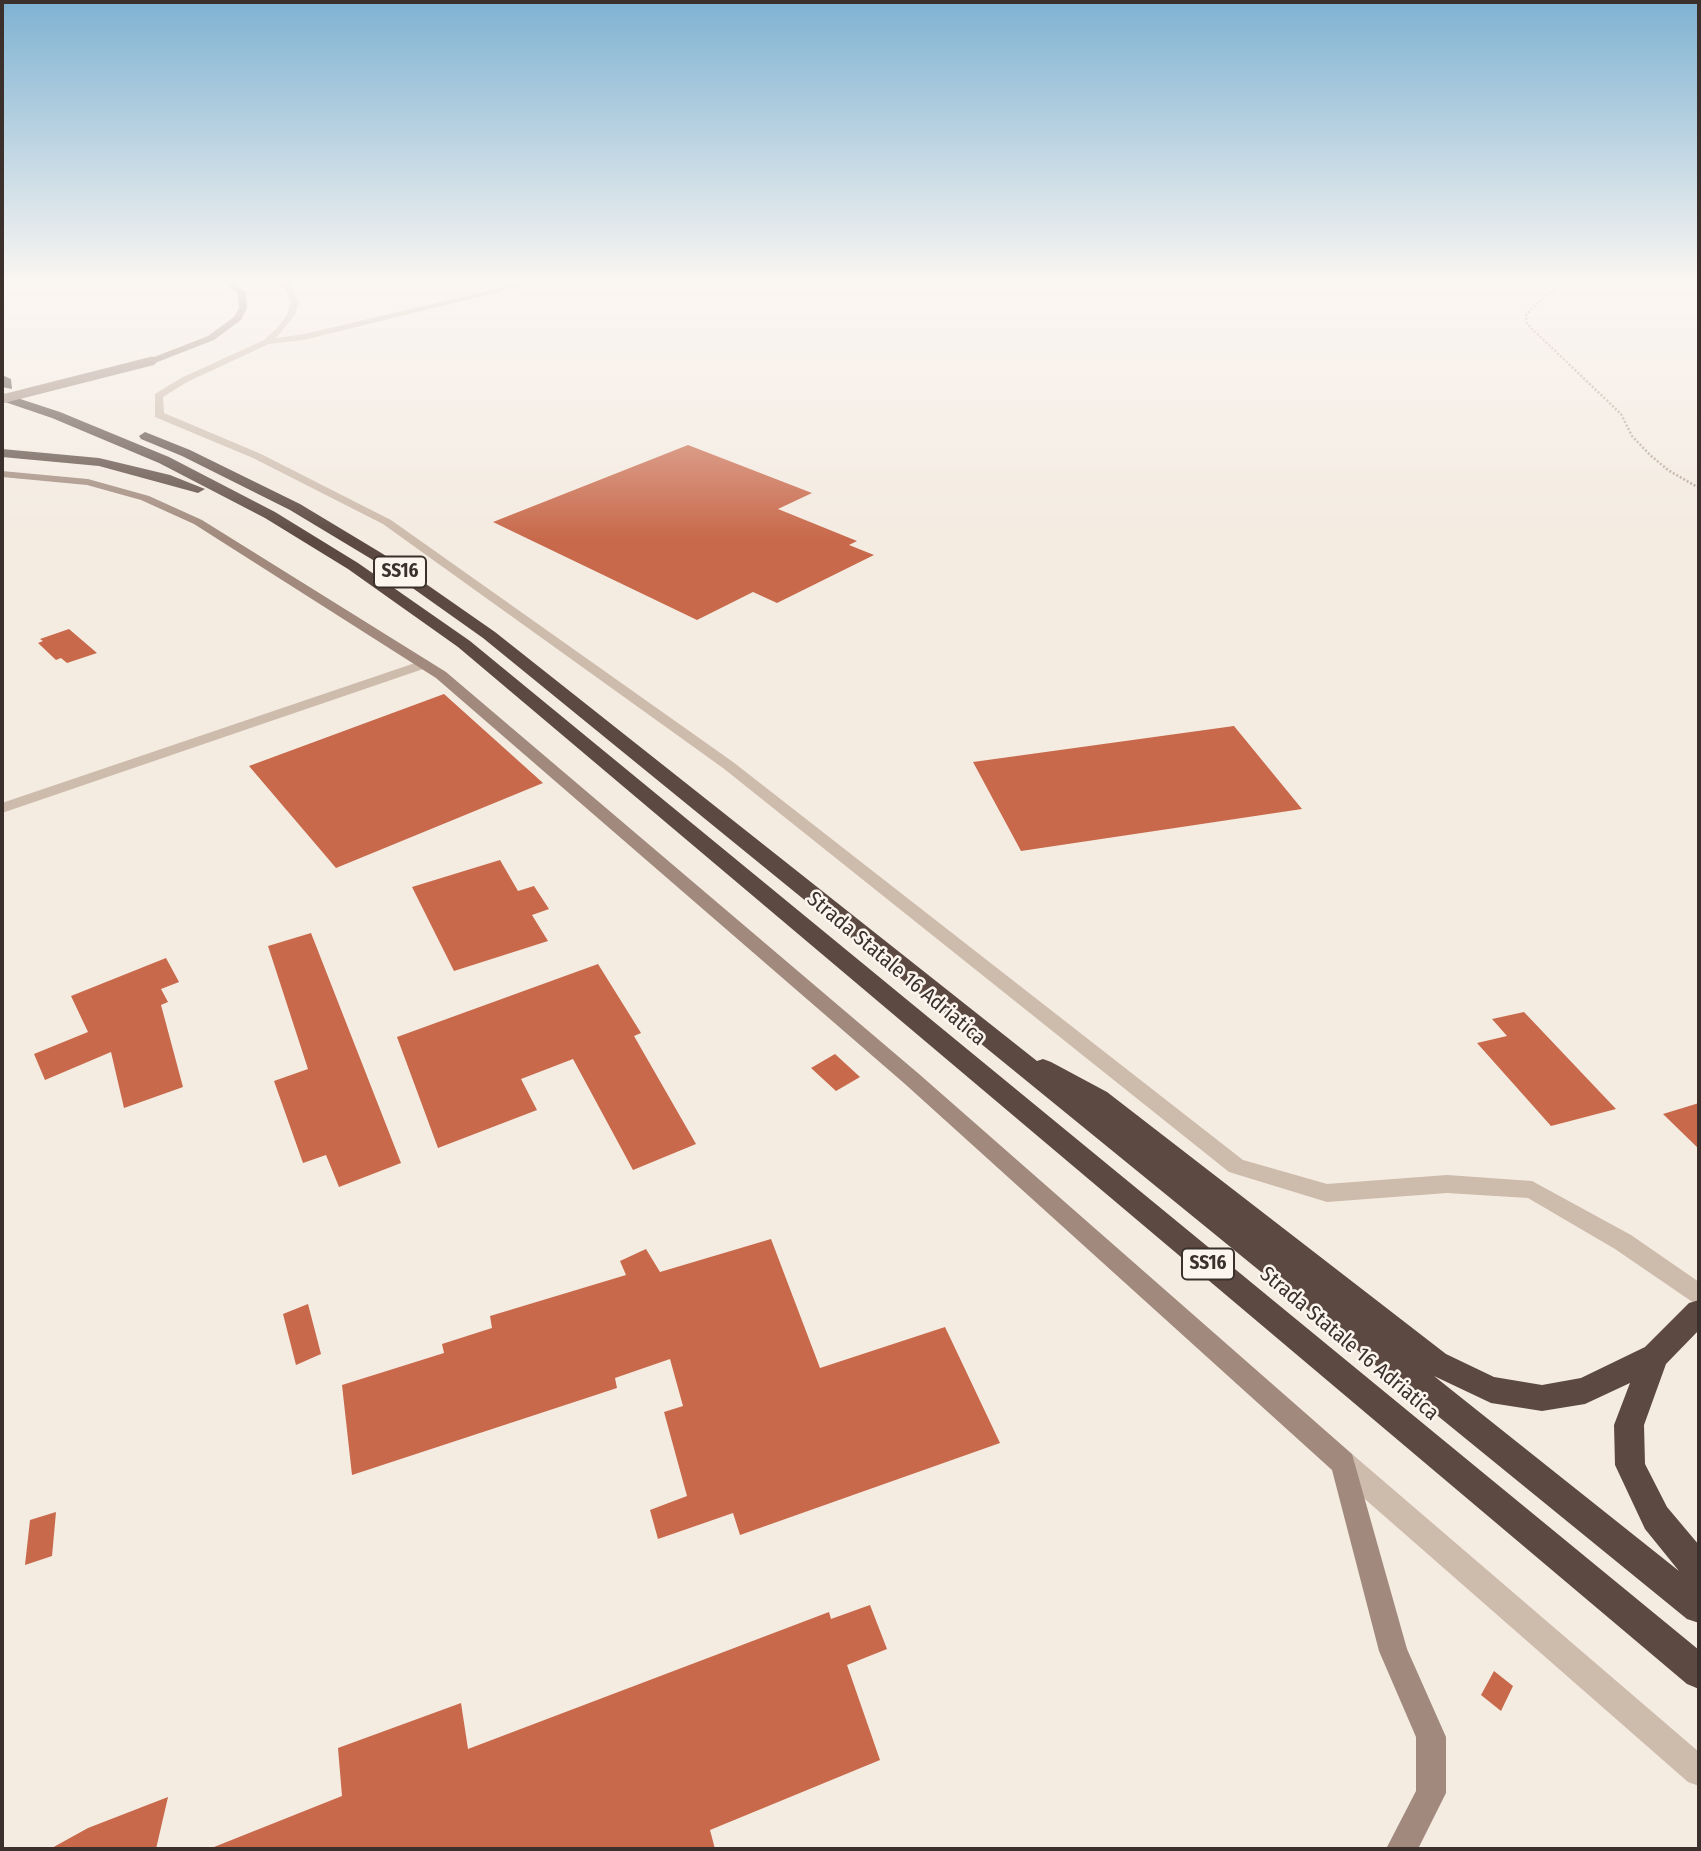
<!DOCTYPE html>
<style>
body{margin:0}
#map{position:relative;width:1701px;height:1851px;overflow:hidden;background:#f4ebe1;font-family:"Fira Sans Condensed",sans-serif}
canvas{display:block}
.frame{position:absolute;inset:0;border:4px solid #3b302b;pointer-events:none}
</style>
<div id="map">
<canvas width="1701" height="1851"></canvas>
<div class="frame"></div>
</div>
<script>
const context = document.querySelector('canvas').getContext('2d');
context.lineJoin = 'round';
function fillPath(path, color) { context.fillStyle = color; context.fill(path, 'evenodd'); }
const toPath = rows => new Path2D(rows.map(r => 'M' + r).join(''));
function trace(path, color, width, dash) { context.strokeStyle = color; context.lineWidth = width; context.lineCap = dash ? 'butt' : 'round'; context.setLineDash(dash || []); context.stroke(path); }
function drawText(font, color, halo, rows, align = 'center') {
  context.font = font + ' "Fira Sans Condensed",sans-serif'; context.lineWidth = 5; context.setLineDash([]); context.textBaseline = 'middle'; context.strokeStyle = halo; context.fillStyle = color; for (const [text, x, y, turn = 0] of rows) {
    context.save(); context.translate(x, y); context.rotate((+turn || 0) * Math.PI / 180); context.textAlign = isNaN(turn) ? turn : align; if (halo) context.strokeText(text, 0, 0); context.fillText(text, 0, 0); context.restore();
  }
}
const building = toPath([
 [688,445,812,493,778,509,857,541,849,545,874,555,777,603,753,592,697,620,493,522],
 [69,629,97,653,67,663,61,658,56,660,38,643,43,641,40,639],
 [444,694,543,783,336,868,249,766],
 [1234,726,1302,809,1021,851,973,762],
 [500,860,518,891,534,886,549,909,532,915,548,941,454,971,412,887],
 [311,933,401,1163,339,1187,326,1155,303,1163,274,1081,308,1069,268,946],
 [166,958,179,982,161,989,168,1002,161,1005,183,1087,124,1108,111,1052,45,1080,34,1054,88,1032,71,996],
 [598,964,641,1033,634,1036,696,1144,633,1170,573,1059,521,1079,537,1110,438,1148,397,1037],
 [1524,1012,1616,1109,1551,1126,1477,1043,1507,1036,1492,1019],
 [835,1054,860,1077,836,1091,811,1068],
 [1699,1103,1699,1149,1663,1114],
 [771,1239,820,1368,945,1327,1000,1443,740,1535,733,1513,658,1539,650,1510,687,1496,664,1412,683,1406,670,1359,615,1378,617,1388,352,1475,342,1385,444,1353,442,1344,492,1328,490,1316,626,1275,620,1261,646,1249,660,1272],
 [308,1304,321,1354,296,1365,283,1314],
 [56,1512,52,1556,25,1565,30,1520],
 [870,1605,887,1649,847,1665,880,1760,710,1830,715,1849,209,1849,342,1796,338,1748,461,1703,468,1749,829,1612,831,1619],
 [1494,1671,1513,1686,1501,1711,1481,1695],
 [168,1797,156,1849,50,1849,88,1828]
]);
const path = toPath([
 [1570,280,1562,282,1531,309,1526,316,1527,324,1621,414,1632,436,1650,455,1668,470,1699,488]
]);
const street = toPath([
 [272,280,281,280,291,286,299,302,295,315,276,338,304,334,535,280,547,280,304,340,269,344,187,382,163,397,164,413,261,454,391,520,733,762,1243,1160,1327,1184,1447,1175,1532,1181,1631,1235,1699,1282,1699,1304,1691,1301,1615,1249,1528,1198,1447,1193,1327,1202,1229,1172,723,768,383,524,253,458,155,417,155,394,181,378,264,340,277,328,287,315,291,302,285,289,272,280],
 [424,660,429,661,429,667,2,813,2,803,424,660],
 [1343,1451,1352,1454,1699,1752,1699,1786,1688,1782,1334,1472,1330,1463,1334,1454,1343,1451]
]);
const secondary = toPath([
 [220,280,229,280,246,292,247,308,241,320,214,340,155,363,149,363,149,359,208,336,234,317,239,308,238,293,220,280],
 [2,471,88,479,149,496,202,520,446,672,919,1074,1352,1454,1407,1649,1446,1737,1446,1793,1418,1849,1386,1849,1416,1791,1416,1737,1379,1651,1332,1470,905,1084,436,678,194,524,141,500,87,485,2,477,2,471]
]);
const highway = toPath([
 [2,375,11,379,12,389,2,387,2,375],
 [2,393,60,412,169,457,275,512,358,563,470,641,1699,1650,1699,1689,1687,1684,458,647,348,569,265,518,159,463,52,418,2,401,2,393],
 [145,432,190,450,300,504,383,554,495,632,1037,1061,1043,1059,1051,1062,1107,1092,1446,1354,1494,1377,1542,1385,1581,1378,1645,1347,1689,1303,1699,1300,1699,1330,1666,1364,1644,1425,1645,1464,1667,1507,1699,1545,1699,1585,1697,1584,1699,1586,1699,1623,1687,1619,483,638,373,560,290,510,182,456,141,439,139,436,145,432],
 [1434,1376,1491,1403,1542,1411,1585,1404,1630,1383,1614,1425,1615,1465,1645,1529,1679,1571,1434,1376],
 [2,449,99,458,170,475,205,489,198,493,99,466,2,457,2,449]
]);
const secondaryBridge = toPath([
 [2,399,152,361]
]);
const shields = [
 [400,572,52],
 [1208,1264,52]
];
const shieldNames = [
 ["SS16",400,572],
 ["SS16",1208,1264]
];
const streetNames = [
 ["Strada Statale 16 Adriatica",896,969,40],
 ["Strada Statale 16 Adriatica",1349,1344,40]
];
fillPath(building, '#c8694b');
trace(path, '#b9a596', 2.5, [2, 2]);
fillPath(street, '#cdbbac');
fillPath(secondary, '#a18a7d');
fillPath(highway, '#5c4a42');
trace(secondaryBridge, '#a18a7d', 9);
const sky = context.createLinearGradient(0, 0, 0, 539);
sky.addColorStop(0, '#7eb2d2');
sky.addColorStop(0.52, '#faf6f2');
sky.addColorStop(1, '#faf6f200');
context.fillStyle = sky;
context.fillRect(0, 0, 1701, 539);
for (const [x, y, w] of shields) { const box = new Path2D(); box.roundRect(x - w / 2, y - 15.5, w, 31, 5); context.fillStyle = '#fbf5ee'; context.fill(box); trace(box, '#3b302b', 2); }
drawText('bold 19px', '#3b302b', null, shieldNames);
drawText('21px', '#3b302b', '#fbf5ee', streetNames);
</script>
